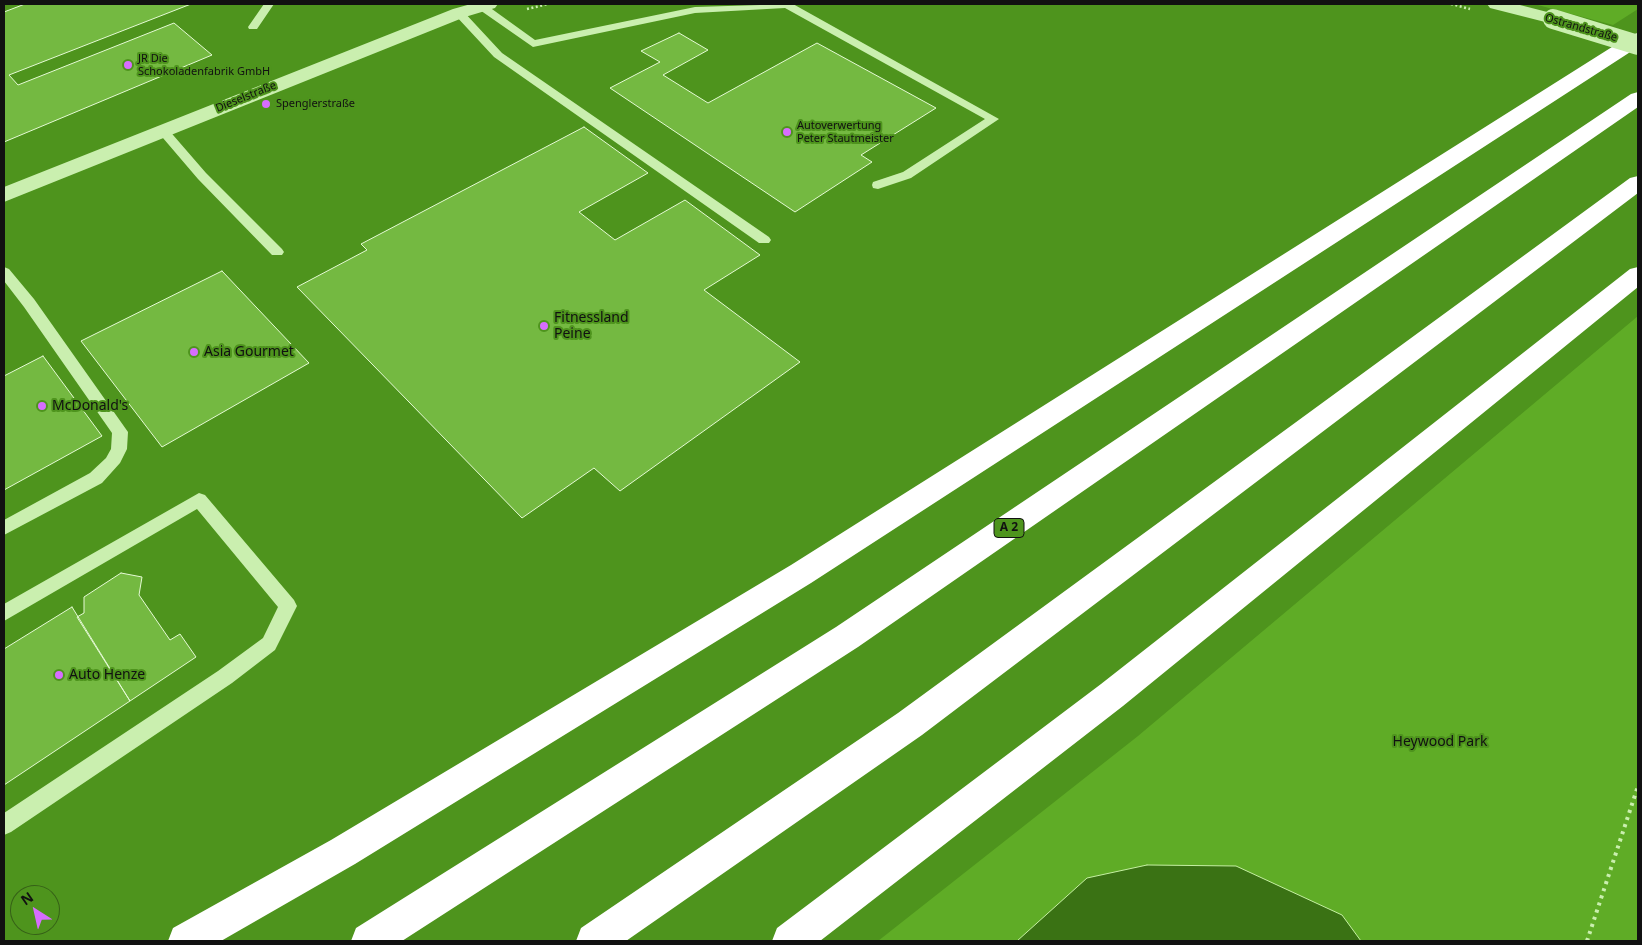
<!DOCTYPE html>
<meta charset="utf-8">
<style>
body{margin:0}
#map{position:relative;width:1642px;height:945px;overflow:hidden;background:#4e941d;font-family:"Noto Sans",sans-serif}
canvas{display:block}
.frame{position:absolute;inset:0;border:5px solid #111;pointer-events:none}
.north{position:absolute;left:10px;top:885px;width:50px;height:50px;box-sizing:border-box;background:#4e941d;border:1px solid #366018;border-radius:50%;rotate:325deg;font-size:14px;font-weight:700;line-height:20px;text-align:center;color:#111}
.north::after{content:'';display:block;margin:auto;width:18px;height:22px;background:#d76dfe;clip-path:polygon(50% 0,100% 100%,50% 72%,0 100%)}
</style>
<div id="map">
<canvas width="1642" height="945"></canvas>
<div class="frame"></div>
<div class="north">N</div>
</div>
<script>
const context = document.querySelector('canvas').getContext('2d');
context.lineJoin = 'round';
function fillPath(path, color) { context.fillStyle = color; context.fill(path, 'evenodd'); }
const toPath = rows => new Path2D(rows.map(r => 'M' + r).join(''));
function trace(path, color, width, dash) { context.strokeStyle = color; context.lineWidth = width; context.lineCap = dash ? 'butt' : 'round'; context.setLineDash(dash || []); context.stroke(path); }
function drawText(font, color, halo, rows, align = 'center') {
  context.font = font + ' "Noto Sans",sans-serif'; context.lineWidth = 4; context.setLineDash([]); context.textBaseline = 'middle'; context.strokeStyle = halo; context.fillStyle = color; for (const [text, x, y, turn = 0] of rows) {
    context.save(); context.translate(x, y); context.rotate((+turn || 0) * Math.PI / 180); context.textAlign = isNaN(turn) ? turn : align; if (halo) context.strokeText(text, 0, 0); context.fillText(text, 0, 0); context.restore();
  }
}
const green = toPath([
 [1534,4,1638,4,1638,9,1613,25],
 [1638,316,1638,941,878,941,1138,736]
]);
const water = toPath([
 [1147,865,1236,866,1342,915,1361,941,1017,941,1087,878,1147,865]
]);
const building = toPath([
 [25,4,191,4,9,75,18,85,174,23,212,55,4,142,4,12,25,4],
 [679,33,708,50,663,75,708,103,817,43,936,108,861,155,872,162,795,212,610,88,660,62,641,51,679,33],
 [584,127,648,173,579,212,615,240,685,200,760,255,704,290,800,362,620,491,594,468,522,518,297,287,367,250,361,244,584,127],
 [222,271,309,363,162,447,81,341,222,271],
 [43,356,102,436,4,490,4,376,43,356],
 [121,573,142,577,139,595,170,640,180,634,196,657,130,701,77,617,84,613,84,597,121,573],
 [72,607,130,701,4,785,4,649,72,607]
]);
const pathFar1 = toPath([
 [1451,4,1470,9],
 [527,9,548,4]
]);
const path = toPath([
 [1587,941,1638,786]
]);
const service = toPath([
 [264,4,274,4,257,29,249,29,248,27,264,4],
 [477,4,485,4,535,40,695,7,793,4,999,119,911,178,878,189,873,188,872,185,873,182,903,172,985,119,785,8,695,13,533,47,477,8,476,6,477,4],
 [459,10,463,11,502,53,769,237,771,240,769,243,759,243,494,57,455,15,454,13,455,11,459,10],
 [163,127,167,128,206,173,282,249,284,252,282,255,272,255,198,179,157,131,163,127],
 [4,267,9,269,34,299,128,432,127,449,120,463,102,483,4,535,4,520,90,473,106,458,111,449,112,433,24,307,4,281,4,267],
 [199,493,205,495,294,600,297,606,275,650,232,683,11,832,4,835,4,813,218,671,263,638,278,607,197,509,4,621,4,604,199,493]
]);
const tertiary = toPath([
 [471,4,498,4,495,8,465,17,4,202,4,187,453,9,471,4],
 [1487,4,1516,4,1559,15,1562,19,1559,23,1553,24,1490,8,1487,4]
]);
const motorway = toPath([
 [1638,33,1638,47,811,583,355,864,221,941,168,941,173,928,331,840,791,565,1631,35,1638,33],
 [1638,92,1638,107,858,647,402,941,351,941,356,928,836,627,1631,94,1638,92],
 [1638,176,1638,193,922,735,626,941,576,941,581,928,898,713,1630,178,1638,176],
 [1638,267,1638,287,1123,706,820,941,772,941,777,928,1101,684,1630,269,1638,267]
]);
const tertiaryBridge = toPath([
 [1553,19,1638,45]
]);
const markers = [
 [128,65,5,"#d76dfe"],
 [266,104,5,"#d76dfe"],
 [787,132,5,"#d76dfe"],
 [544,326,5,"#d76dfe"],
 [194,352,5,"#d76dfe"],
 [42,406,5,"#d76dfe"],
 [59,675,5,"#d76dfe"]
];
const farStreetnames = [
 ["Ostrandstraße",1581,28,16],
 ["Dieselstraße",246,97,-22]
];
const farPoinames = [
 ["JR Die",138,59],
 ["Schokoladenfabrik GmbH",138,72],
 ["Spenglerstraße",276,104],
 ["Autoverwertung",797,126],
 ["Peter Stautmeister",797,139]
];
const shields = [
 [1009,528,30]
];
const shieldNames = [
 ["A 2",1009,528]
];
const poiNames = [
 ["Fitnessland",554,318],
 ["Peine",554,334],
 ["Asia Gourmet",204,352],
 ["McDonald's",52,406],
 ["Auto Henze",69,675]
];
const parkNames = [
 ["Heywood Park",1440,742]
];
fillPath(green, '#5fac26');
fillPath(water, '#3a7214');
trace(water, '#c5f0a2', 1);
fillPath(building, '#74b941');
trace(building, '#e5fad5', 1);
trace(pathFar1, '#caefaf', 2.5, [2, 2.5]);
trace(path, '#caefaf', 4, [3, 4.5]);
fillPath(service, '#caefaf');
fillPath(tertiary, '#caefaf');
fillPath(motorway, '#fff');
trace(tertiaryBridge, '#caefaf', 20);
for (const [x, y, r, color] of markers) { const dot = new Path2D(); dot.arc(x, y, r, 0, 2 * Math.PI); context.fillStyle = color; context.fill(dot); trace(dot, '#4e941d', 2); }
drawText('11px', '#111', '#4e941d', farStreetnames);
drawText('11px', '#111', '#4e941d', farPoinames, 'left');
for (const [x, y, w] of shields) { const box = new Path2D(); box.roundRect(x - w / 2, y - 9.5, w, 19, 4); context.fillStyle = '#4e941d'; context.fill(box); trace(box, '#111', 1); }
drawText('bold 12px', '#111', null, shieldNames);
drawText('14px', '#111', '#4e941d', poiNames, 'left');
drawText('14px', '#111', '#4e941d', parkNames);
</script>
